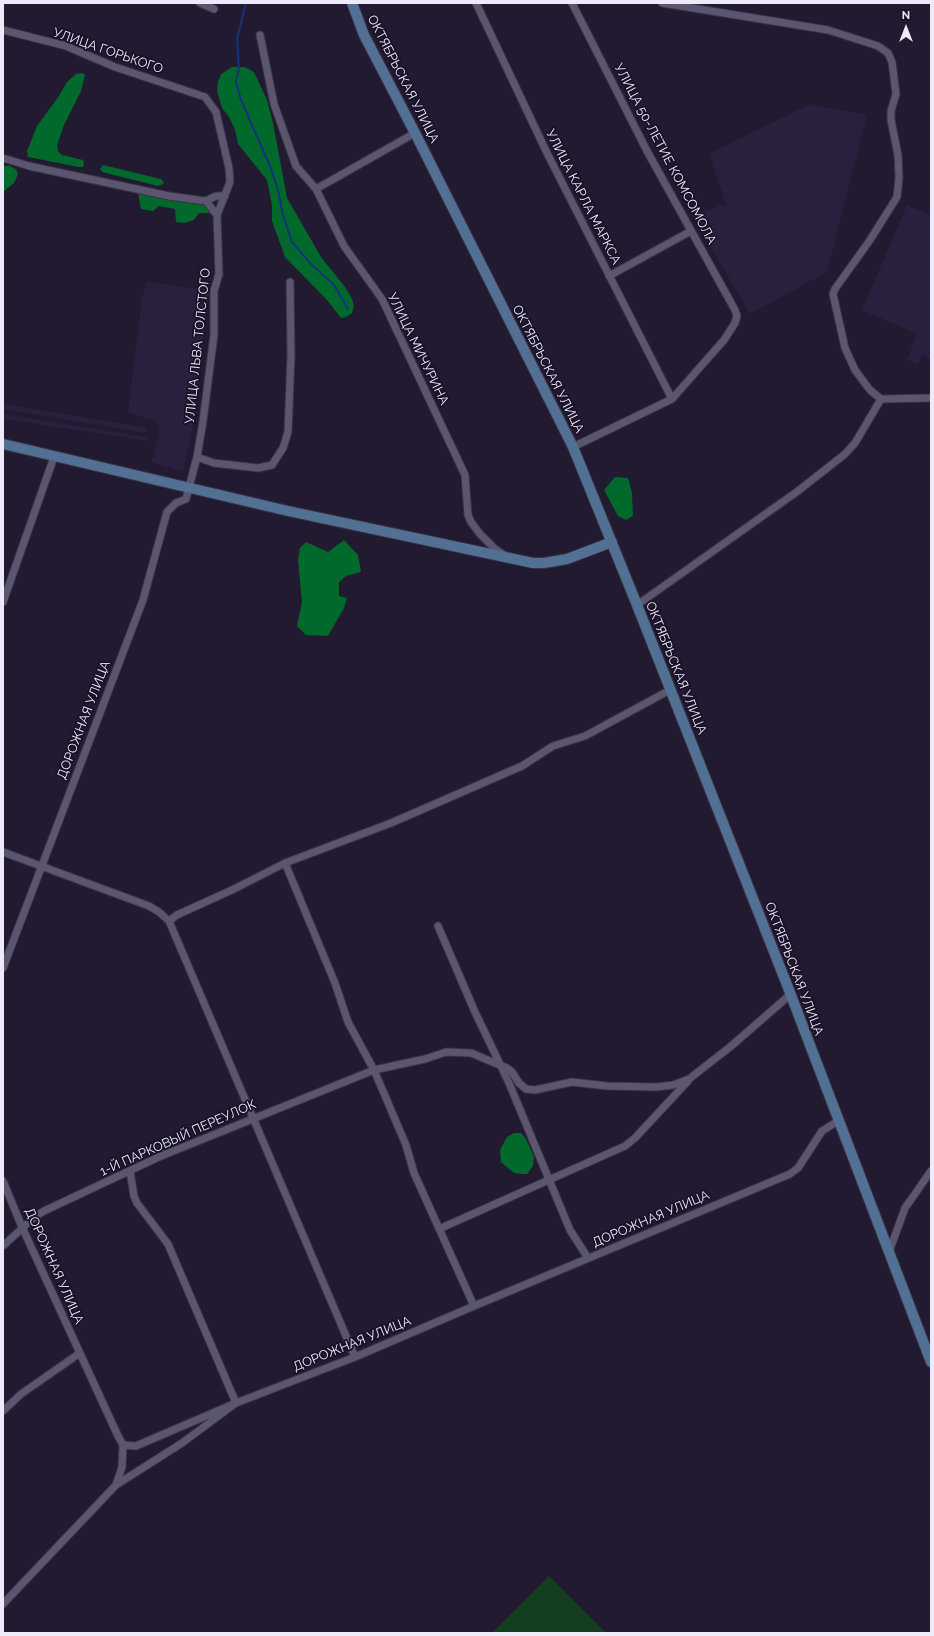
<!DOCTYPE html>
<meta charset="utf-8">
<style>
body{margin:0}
#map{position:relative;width:934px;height:1636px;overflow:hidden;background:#211a31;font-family:Raleway,sans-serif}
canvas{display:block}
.frame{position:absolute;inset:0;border:4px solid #eeeafa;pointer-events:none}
.north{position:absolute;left:886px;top:8px;width:40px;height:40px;-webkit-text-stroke:3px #181127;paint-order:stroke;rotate:0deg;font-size:11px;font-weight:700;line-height:16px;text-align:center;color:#eeeafa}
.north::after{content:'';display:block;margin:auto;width:14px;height:18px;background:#eeeafa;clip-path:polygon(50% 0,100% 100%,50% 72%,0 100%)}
</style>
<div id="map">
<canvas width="934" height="1636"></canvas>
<div class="frame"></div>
<div class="north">N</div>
</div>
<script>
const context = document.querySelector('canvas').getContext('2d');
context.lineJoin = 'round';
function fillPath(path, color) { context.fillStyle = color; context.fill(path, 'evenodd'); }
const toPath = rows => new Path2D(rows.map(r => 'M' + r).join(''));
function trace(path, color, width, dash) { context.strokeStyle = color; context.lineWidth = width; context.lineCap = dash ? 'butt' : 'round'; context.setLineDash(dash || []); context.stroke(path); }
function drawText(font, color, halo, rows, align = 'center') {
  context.font = font + ' Raleway,sans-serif'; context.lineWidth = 3.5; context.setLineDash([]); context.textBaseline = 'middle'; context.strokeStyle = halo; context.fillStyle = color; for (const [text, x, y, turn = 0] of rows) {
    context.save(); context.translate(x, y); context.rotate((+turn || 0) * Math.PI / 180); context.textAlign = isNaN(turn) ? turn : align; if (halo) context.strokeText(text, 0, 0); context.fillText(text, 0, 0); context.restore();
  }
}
const built = toPath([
 [810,104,867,115,827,272,750,314,692,215,726,204,709,154],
 [907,205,931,215,931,359,922,355,918,364,907,360,917,334,862,310],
 [147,282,209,290,196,411,183,472,151,462,159,435,158,422,128,412,142,297],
 [3,404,147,428,146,433,3,409],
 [3,414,148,437,147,441,3,419]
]);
const green = toPath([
 [549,1576,606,1633,492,1633]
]);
const forest = toPath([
 [232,67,245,67,254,72,267,100,273,123,287,198,321,257,345,287,352,299,354,306,352,313,346,317,341,318,327,300,285,257,272,221,272,205,267,180,238,144,235,130,229,117,222,108,217,91,218,82,221,74],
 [82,73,85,75,81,91,64,125,57,145,58,151,62,155,83,160,84,164,83,167,79,167,28,157,27,151,37,126,59,96,67,82,76,74],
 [103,165,161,179,164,182,163,184,158,186,102,172,100,169],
 [3,166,10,166,16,169,18,174,14,183,3,192],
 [138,193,168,200,204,204,211,213,199,213,194,220,184,223,176,222,175,209,159,206,153,211,141,209],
 [615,477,628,478,632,493,633,516,626,520,618,516,604,490],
 [344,540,358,555,361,572,346,576,339,582,339,596,347,598,344,608,328,636,306,635,297,626,302,602,298,560,300,548,306,542,328,552],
 [514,1133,521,1133,526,1139,534,1157,533,1166,527,1174,521,1174,514,1173,501,1162,500,1150,507,1137]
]);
const stream = toPath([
 [246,3,237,39,239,68,236,82,241,100,270,166,278,190,283,215,292,242,310,263,334,285,348,309]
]);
const street = toPath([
 [200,3,214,9],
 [476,3,547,153,672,399],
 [572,3,647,151,735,310,737,316,735,323,724,340,672,399,573,447],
 [662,3,828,30,878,46,888,53,892,62,896,94,891,111,891,120,898,155,899,178,897,197,870,240,835,289,833,294,845,348,855,370,870,390,881,399,931,398],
 [3,30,66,46,115,67,205,97,216,112,229,168,230,182,217,215],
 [260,35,274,104,296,166,316,189,344,246,382,299,465,475,468,515,471,522,480,534,495,549,504,555],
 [3,158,29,166,169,196,206,201,217,215,219,274,214,291,214,335,203,421,197,457,186,499,176,503,167,512,143,600,3,968],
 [316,189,415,133],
 [206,201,216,196,225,196],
 [609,276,691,231],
 [197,457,214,463,258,468,272,465,283,448,288,432,291,355,290,282],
 [3,602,54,457],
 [637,605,798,491,845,454,855,443,881,399],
 [3,852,149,906,159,912,169,921,355,1357],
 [285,863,335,983,348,1022,374,1070,406,1145,414,1173,474,1306],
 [169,921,177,915,234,889,285,863,391,823,522,766,553,746,585,736,670,690],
 [438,926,475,1012,509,1083,570,1230,588,1258],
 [3,1181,22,1227,118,1436,123,1445,136,1446,236,1403,355,1357,474,1306,790,1174,798,1168,822,1131,838,1121],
 [439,1229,625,1146,635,1138,688,1081],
 [3,1246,33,1218,44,1211,161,1156,374,1070,425,1059,446,1052,471,1053,507,1068,512,1072,519,1083,526,1089,535,1090,572,1082,607,1086,656,1087,673,1085,689,1079,730,1047,791,994],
 [889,1252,905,1208,931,1171],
 [3,1411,21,1394,80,1353],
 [116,1485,182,1443,236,1403,168,1244,137,1203,134,1196,130,1171],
 [3,1604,116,1485,122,1467,123,1445]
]);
const secondary = toPath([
 [352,3,364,35,415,133,573,447,637,605,789,990,931,1362],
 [3,444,288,511,533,563,544,563,567,559,612,542]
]);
const streetNames = [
 ["УЛИЦА ГОРЬКОГО",108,51,19],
 ["ОКТЯБРЬСКАЯ УЛИЦА",403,79,63],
 ["УЛИЦА 50-ЛЕТИЕ КОМСОМОЛА",665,154,62],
 ["УЛИЦА КАРЛА МАРКСА",583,197,63],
 ["УЛИЦА ЛЬВА ТОЛСТОГО",198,346,-84],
 ["УЛИЦА МИЧУРИНА",418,349,64],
 ["ОКТЯБРЬСКАЯ УЛИЦА",548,369,63],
 ["ОКТЯБРЬСКАЯ УЛИЦА",676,668,68],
 ["ДОРОЖНАЯ УЛИЦА",84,720,-69],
 ["ОКТЯБРЬСКАЯ УЛИЦА",794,969,69],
 ["1-Й ПАРКОВЫЙ ПЕРЕУЛОК",178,1138,-24],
 ["ДОРОЖНАЯ УЛИЦА",651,1219,-23],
 ["ДОРОЖНАЯ УЛИЦА",54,1266,66],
 ["ДОРОЖНАЯ УЛИЦА",352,1344,-22]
];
fillPath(built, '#2a203d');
fillPath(green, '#133f1e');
fillPath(forest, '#01692b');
trace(stream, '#12347b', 2);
trace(street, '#383345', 9);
trace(secondary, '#383345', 12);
trace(street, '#5c556f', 7);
trace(secondary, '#526f94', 10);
drawText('13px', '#eeeafa', '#181127', streetNames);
</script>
